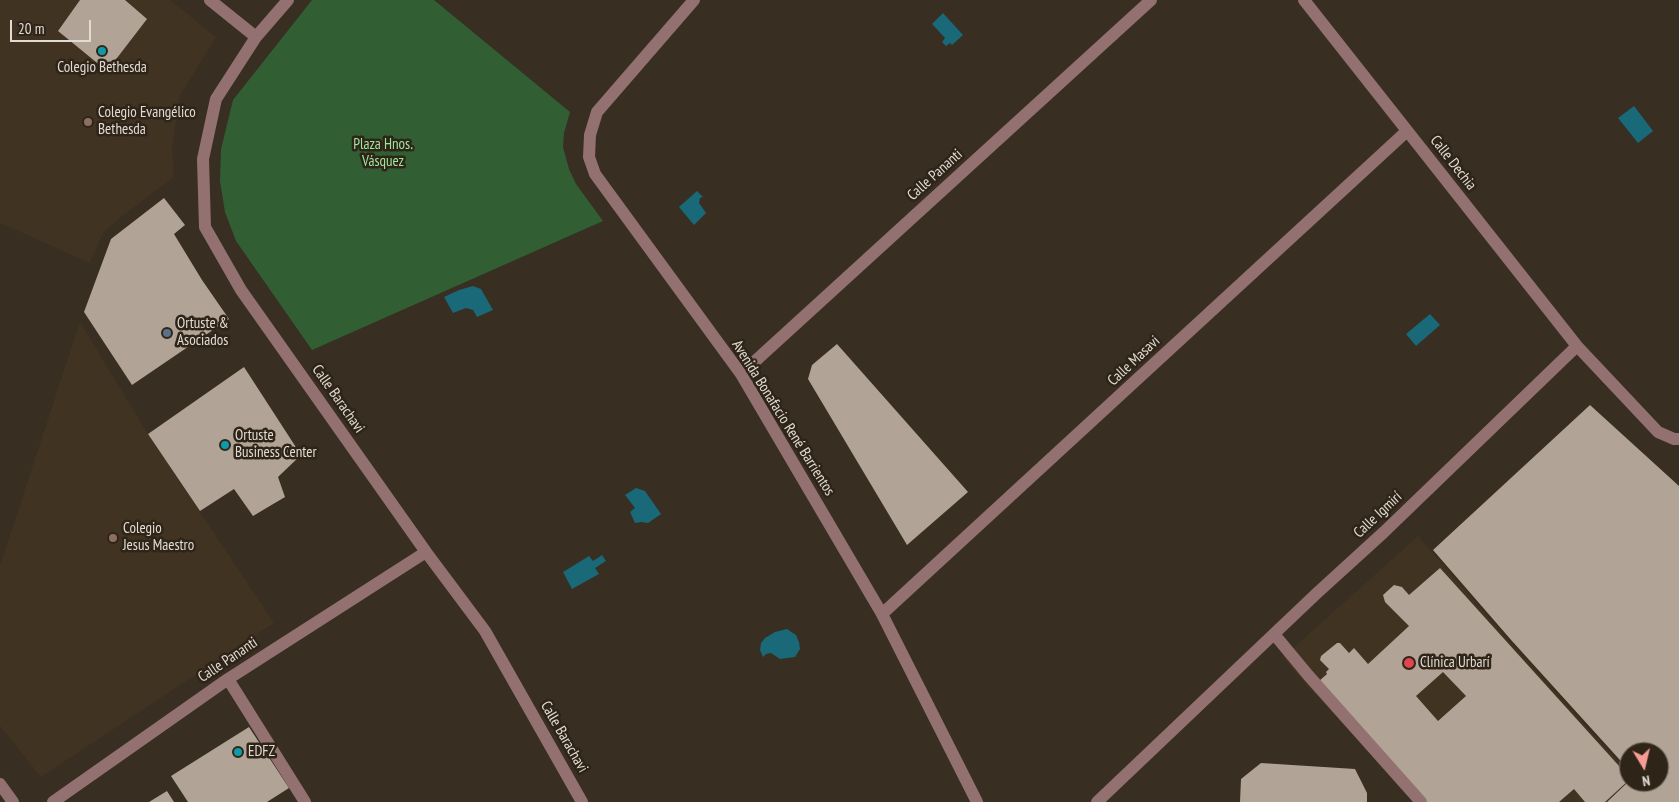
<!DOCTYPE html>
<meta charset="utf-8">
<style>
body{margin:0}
#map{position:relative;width:1679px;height:802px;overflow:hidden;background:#382e22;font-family:"PT Sans Narrow",sans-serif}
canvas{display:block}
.north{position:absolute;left:1619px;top:742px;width:50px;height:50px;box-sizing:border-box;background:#2e2418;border:1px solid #766d63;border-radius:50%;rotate:171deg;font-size:14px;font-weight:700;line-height:20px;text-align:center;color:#e1dbd3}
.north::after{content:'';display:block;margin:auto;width:18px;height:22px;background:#f59c95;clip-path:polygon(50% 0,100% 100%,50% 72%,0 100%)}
.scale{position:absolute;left:10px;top:20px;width:81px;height:22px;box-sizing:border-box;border:2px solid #e1dbd3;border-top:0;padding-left:6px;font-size:15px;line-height:18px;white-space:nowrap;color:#e1dbd3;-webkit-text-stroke:4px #2e2418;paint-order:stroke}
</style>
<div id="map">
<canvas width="1679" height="802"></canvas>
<div class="north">N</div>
<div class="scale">20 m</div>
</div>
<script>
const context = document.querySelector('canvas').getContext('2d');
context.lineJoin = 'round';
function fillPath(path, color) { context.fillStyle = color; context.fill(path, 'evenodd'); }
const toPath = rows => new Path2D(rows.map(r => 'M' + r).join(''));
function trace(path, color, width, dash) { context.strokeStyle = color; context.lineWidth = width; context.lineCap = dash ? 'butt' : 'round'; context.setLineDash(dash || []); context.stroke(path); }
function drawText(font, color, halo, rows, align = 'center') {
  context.font = font + ' "PT Sans Narrow",sans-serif'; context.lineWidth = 5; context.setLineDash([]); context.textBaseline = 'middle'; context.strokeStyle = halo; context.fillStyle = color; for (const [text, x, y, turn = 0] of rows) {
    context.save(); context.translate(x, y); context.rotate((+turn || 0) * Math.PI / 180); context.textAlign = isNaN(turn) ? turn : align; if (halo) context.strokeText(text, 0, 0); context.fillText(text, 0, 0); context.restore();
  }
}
const built = toPath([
 [0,0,170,0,216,37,180,96,172,149,174,177,120,218,103,233,90,263,0,223],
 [80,322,148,434,274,623,41,777,0,726,0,565],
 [1418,536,1510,642,1629,773,1629,781,1607,802,1415,802,1301,679,1283,657]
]);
const green = toPath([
 [312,0,434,0,570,112,564,133,563,147,569,169,576,184,603,221,312,350,236,241,225,212,220,181,221,149,233,100]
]);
const water = toPath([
 [943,13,963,35,952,45,950,43,946,46,942,42,945,38,932,24],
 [1634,106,1653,131,1638,143,1618,118],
 [697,191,703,197,700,198,699,203,706,213,694,225,679,207],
 [473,286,481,289,493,310,477,317,473,310,466,308,453,313,444,297,459,290],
 [1430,314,1440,325,1416,346,1406,334],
 [636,488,645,491,661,514,648,523,641,522,635,523,630,512,635,508,625,495],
 [602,555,606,561,595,568,599,574,572,589,563,572,589,556,593,561],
 [787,629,796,635,799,642,800,649,795,657,780,659,771,653,766,654,763,657,760,650,761,643,765,638,775,632]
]);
const building = toPath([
 [80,0,125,0,147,19,107,71,58,31],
 [164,198,185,225,174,234,202,280,229,319,132,385,84,312,111,239],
 [837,344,968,492,907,545,808,379,812,365],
 [244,367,301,455,278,477,285,497,253,516,234,489,200,511,148,434],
 [1590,405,1679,486,1679,802,1607,802,1628,782,1659,782,1659,752,1629,752,1629,770,1512,641,1433,550],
 [1440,568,1629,777,1629,780,1605,802,1585,802,1574,789,1559,802,1425,802,1318,682,1327,674,1326,672,1329,669,1320,660,1321,656,1337,643,1340,643,1349,653,1354,648,1368,664,1409,626,1385,602,1383,595,1394,585,1402,587,1409,595],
 [1443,672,1466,696,1438,721,1416,696],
 [249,727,289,788,267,802,188,802,171,776],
 [1261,763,1355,769,1367,793,1367,802,1240,802,1241,779],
 [167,791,174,802,149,802]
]);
const minor = toPath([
 [210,0,256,37],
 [288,0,256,37,216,99,203,159,205,227,241,290,426,552,485,631,582,802],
 [694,0,597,112,590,135,589,157,595,174,741,374,882,614,977,802],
 [1304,0,1577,346,1658,432,1674,439,1679,439],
 [741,374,1151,0],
 [882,614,1407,131],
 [1274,634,1308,675,1421,802],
 [228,679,305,802],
 [0,784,13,802],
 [53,802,228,679,426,552],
 [1097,802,1316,594,1384,532,1577,346]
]);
const markers = [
 [102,51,5,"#0f9aa8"],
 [88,122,5,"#8d6e63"],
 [167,333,5,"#5c6f8a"],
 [225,445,5,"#0f9aa8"],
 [113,538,5,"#8d6e63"],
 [1409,663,6,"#e0444e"],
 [238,752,5,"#0f9aa8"]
];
const poiNames = [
 ["Colegio Bethesda",102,68,"center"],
 ["Colegio Evangélico",98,113],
 ["Bethesda",98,130],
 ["Ortuste &",177,324],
 ["Asociados",177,341],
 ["Ortuste",235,436],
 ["Business Center",235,453],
 ["Colegio",123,529],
 ["Jesus Maestro",123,546],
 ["Clínica Urbarí",1420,663],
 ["EDFZ",248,752]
];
const parkNames = [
 ["Plaza Hnos.",383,145],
 ["Vásquez",383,162]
];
const streetNames = [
 ["Calle Dechia",1453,163,52],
 ["Calle Pananti",935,175,-42],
 ["Calle Masavi",1134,361,-43],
 ["Calle Barachavi",338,399,55],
 ["Avenida Bonafacio René Barrientos",783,418,58],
 ["Calle Igmirí",1378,515,-43],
 ["Calle Pananti",228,660,-34],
 ["Calle Barachavi",564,737,60]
];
fillPath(built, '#413321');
fillPath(green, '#315f33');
fillPath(water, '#196978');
fillPath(building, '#b1a395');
trace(minor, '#937171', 12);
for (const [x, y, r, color] of markers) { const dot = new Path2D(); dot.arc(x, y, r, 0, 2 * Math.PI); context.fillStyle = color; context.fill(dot); trace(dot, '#2e2418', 2); }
drawText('15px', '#e1dbd3', '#2e2418', poiNames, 'left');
drawText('15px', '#9ce79e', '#2e2418', parkNames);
drawText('15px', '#e1dbd3', '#2e2418', streetNames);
</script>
